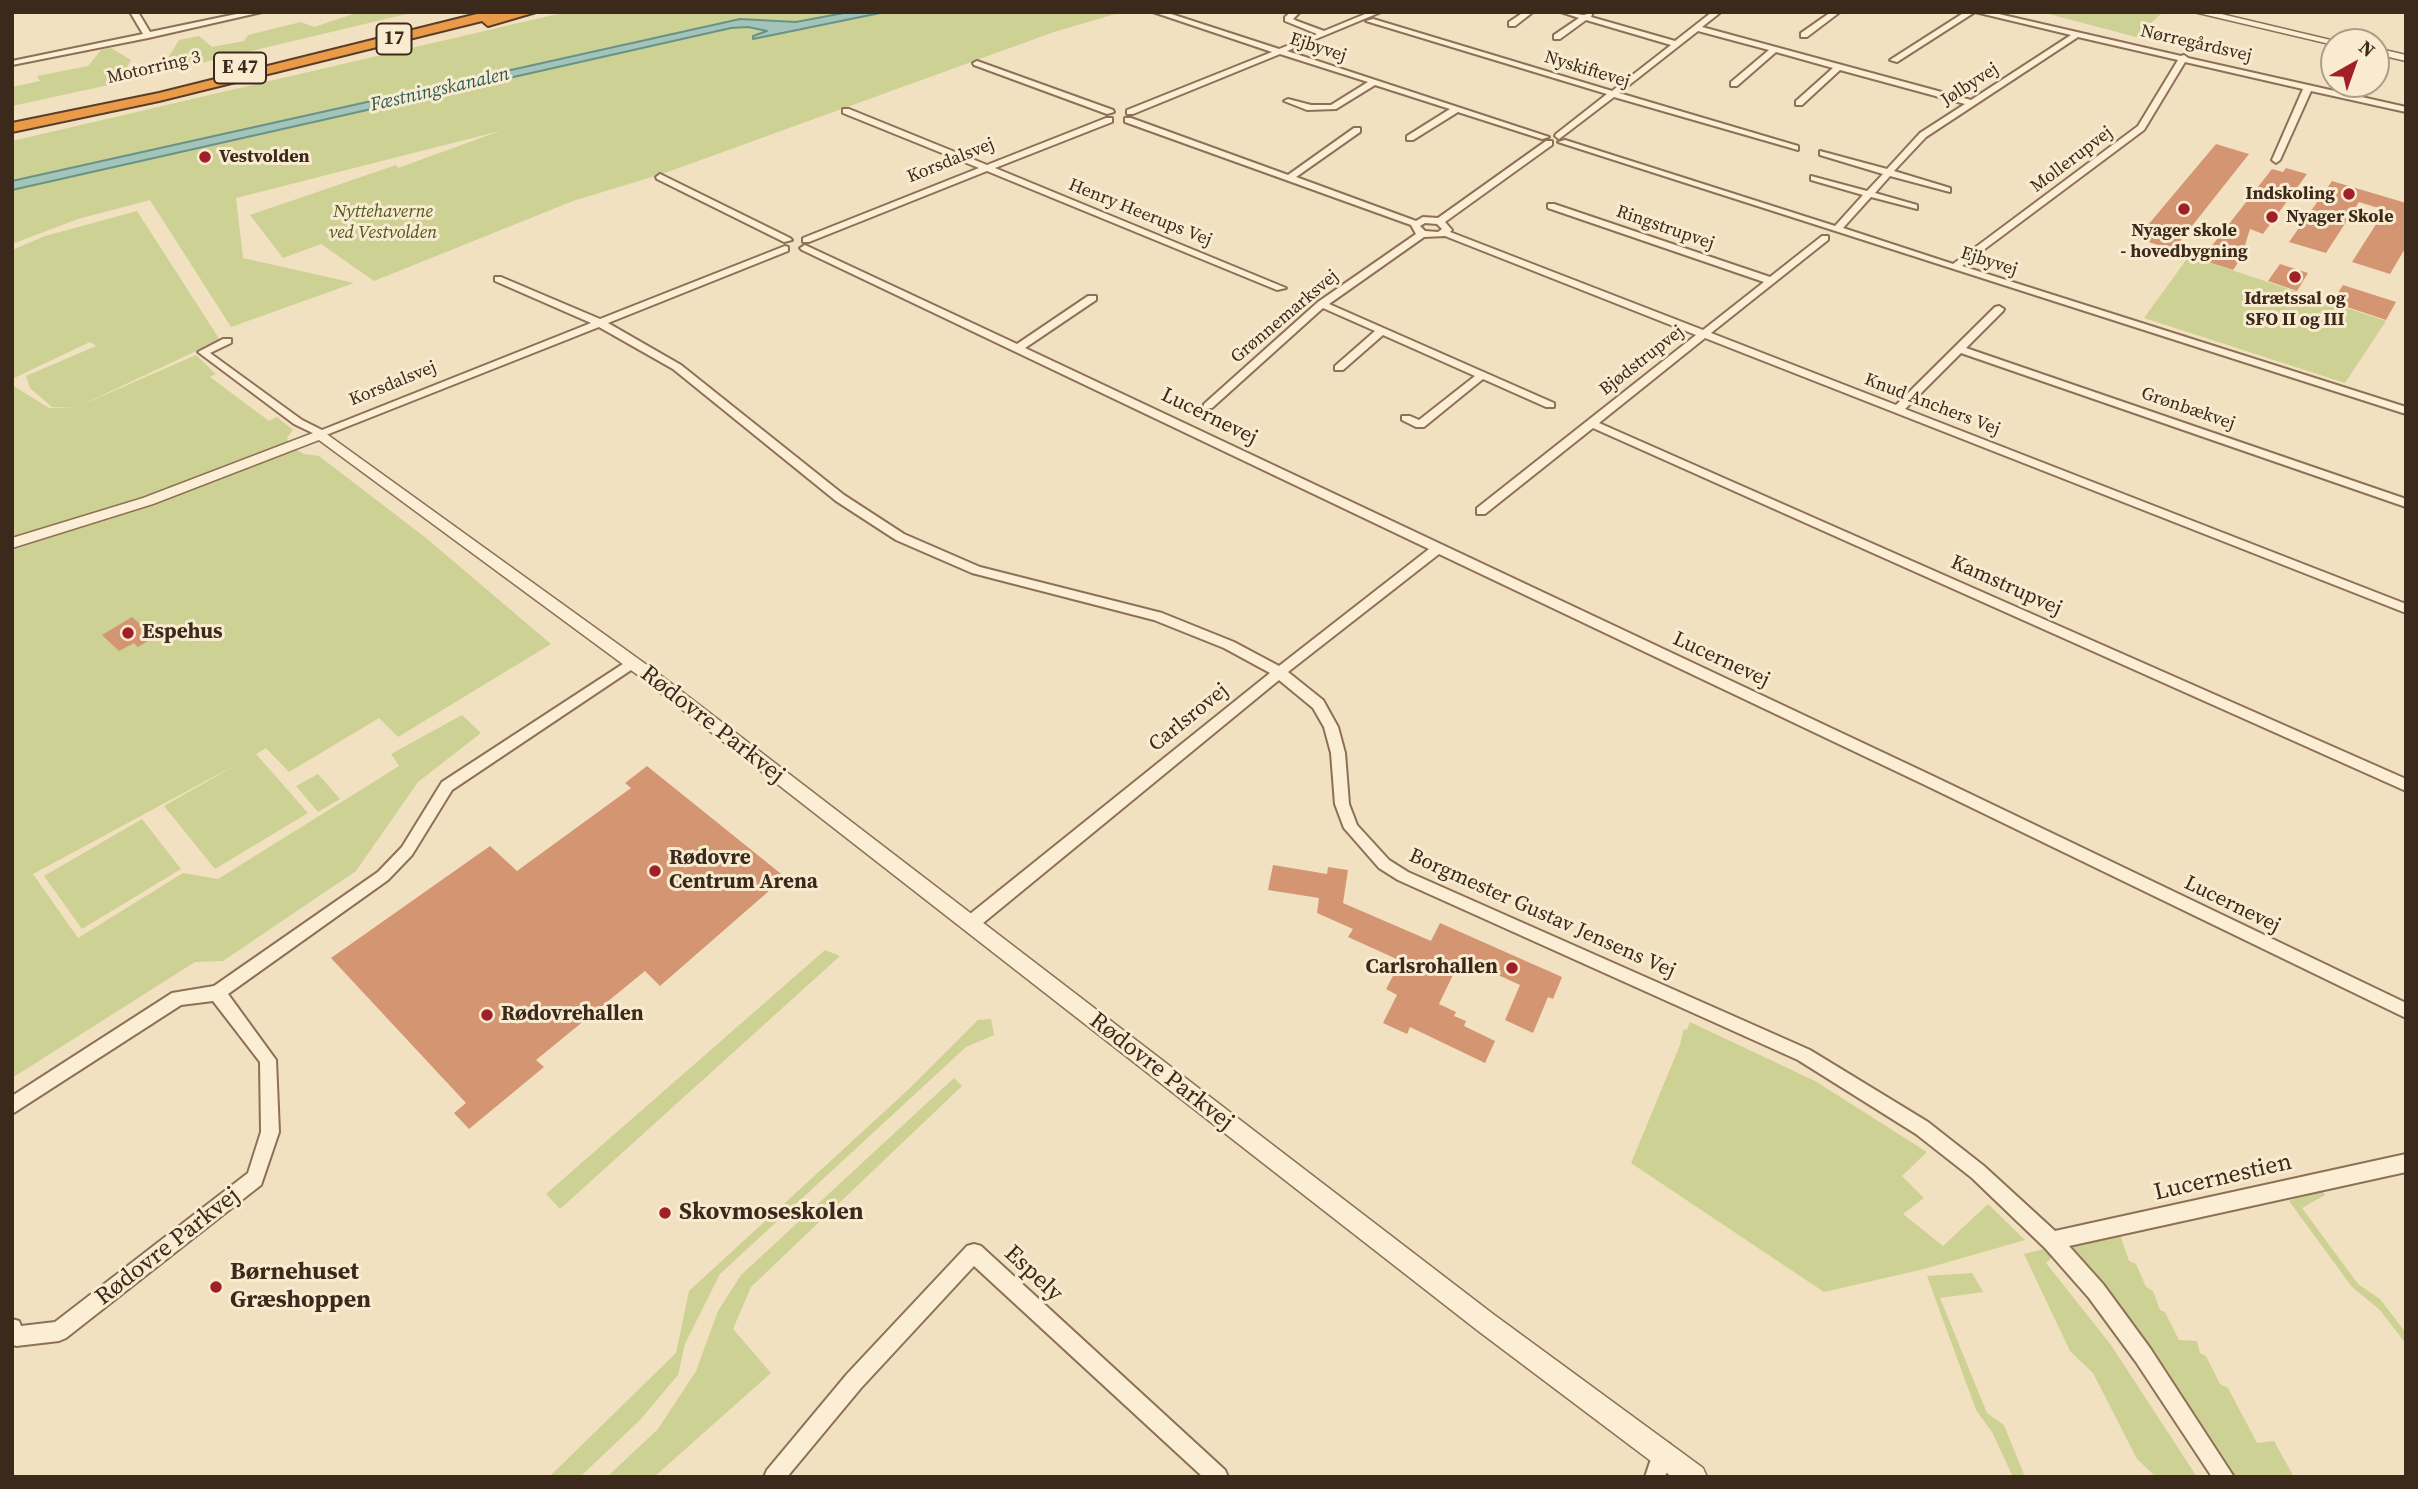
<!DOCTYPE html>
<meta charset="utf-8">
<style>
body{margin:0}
#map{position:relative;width:2418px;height:1489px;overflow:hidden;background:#f2e1c0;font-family:"Source Serif 4",serif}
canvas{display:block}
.frame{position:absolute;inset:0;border:14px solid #3b291c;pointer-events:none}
.north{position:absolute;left:2320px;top:28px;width:70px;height:70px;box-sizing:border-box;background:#f9ebd0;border:2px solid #ad9d88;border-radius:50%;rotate:40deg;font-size:19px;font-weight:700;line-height:28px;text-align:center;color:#3b291c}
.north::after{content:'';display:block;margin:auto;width:24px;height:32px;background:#a12027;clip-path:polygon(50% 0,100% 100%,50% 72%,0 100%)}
</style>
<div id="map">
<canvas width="2418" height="1489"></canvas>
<div class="frame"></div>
<div class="north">N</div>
</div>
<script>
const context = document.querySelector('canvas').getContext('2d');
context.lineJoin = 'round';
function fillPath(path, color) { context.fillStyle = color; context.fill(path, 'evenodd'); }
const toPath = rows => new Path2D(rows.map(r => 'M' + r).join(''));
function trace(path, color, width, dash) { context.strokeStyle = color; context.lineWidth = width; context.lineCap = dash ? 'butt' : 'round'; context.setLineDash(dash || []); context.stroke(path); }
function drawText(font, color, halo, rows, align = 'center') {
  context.font = font + ' "Source Serif 4",serif'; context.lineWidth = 6; context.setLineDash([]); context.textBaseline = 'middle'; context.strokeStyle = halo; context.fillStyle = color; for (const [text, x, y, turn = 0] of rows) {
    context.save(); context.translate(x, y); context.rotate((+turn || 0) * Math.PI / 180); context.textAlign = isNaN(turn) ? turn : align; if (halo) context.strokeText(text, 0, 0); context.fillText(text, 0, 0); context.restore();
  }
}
const green = toPath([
 [359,12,415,12,159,73,179,40,199,36,212,47,244,41,248,35,301,22,314,27],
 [566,12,1122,12,1054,32,665,173,573,201,374,281,321,244,283,258,250,215,396,165,398,168,500,131,236,198,243,258,354,283,231,327,150,200,78,219,12,244,12,141],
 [2041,12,2163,12,2136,37],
 [111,48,131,60,118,83,12,106,12,87,40,81,37,76,88,66,101,50],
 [137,211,220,340,77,407,196,355,216,374,210,377,269,421,277,417,293,430,287,438,291,447,304,454,319,456,426,538,551,644,398,737,379,718,289,772,266,748,256,754,308,813,215,869,164,806,241,762,33,874,78,938,183,873,218,879,399,766,391,754,462,715,481,733,418,782,356,871,223,961,195,962,12,1078,12,385,49,408,77,407,52,407,30,388,26,376,96,346,90,342,12,379,12,250,45,236],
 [2189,256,2386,321,2345,383,2144,318],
 [318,774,340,799,318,812,296,786],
 [142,819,181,869,82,929,44,876],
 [825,950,840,956,560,1209,546,1194],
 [991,1019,994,1035,966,1047,720,1274,685,1344,678,1375,640,1420,580,1477,549,1477,676,1353,689,1291,910,1088,978,1020],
 [1690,1022,1815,1081,1927,1152,1902,1176,1924,1198,1903,1214,1943,1246,1988,1204,2025,1240,1924,1269,1824,1292,1631,1163,1680,1045,1684,1029,1687,1030],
 [954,1078,962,1086,751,1287,733,1329,771,1373,654,1477,607,1477,658,1429,696,1371,718,1311,741,1275],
 [2321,1189,2325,1195,2302,1208,2358,1284,2380,1299,2406,1333,2406,1344,2380,1310,2352,1287,2289,1201],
 [2120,1235,2129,1261,2136,1264,2146,1287,2153,1291,2160,1310,2165,1312,2179,1340,2197,1341,2200,1353,2206,1356,2220,1384,2228,1388,2257,1443,2274,1441,2294,1477,2231,1477,2068,1248],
 [2048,1248,2055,1255,2046,1263,2111,1345,2197,1477,2156,1477,2137,1459,2093,1373,2070,1351,2024,1254],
 [1972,1273,1983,1292,1940,1298,1987,1413,2004,1425,2025,1477,2013,1477,1992,1432,1976,1410,1927,1276]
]);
const water = toPath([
 [849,12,885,12,753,39,753,36,767,31,748,27,731,28,12,190,12,181,740,19,796,22,849,12]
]);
const building = toPath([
 [2216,144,2249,154,2173,250,2137,238],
 [2286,168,2307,174,2263,234,2250,229,2243,252,2245,253,2233,270,2205,261,2211,253,2207,252,2272,169,2283,172],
 [2332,181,2406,203,2406,247,2390,274,2352,262,2385,210,2359,202,2326,253,2289,242],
 [2280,264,2308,273,2297,291,2268,281],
 [2343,285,2396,302,2386,320,2332,302],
 [132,617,154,637,138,647,134,643,119,651,102,635],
 [647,766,785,877,660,986,645,971,536,1060,544,1067,469,1129,454,1113,466,1103,331,958,490,846,517,871,631,788,625,783],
 [1273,865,1327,874,1328,867,1348,870,1343,903,1431,941,1440,923,1562,977,1553,999,1548,997,1533,1033,1505,1020,1520,985,1461,958,1439,1004,1456,1012,1454,1016,1466,1021,1464,1026,1495,1041,1485,1063,1410,1027,1407,1034,1383,1023,1397,995,1386,989,1401,961,1348,937,1353,929,1317,913,1319,898,1268,890]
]);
const minor = toPath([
 [130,12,138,12,150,32,246,12,262,12,148,38,12,65,12,61,143,34,130,12],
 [1153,12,1165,12,1279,49,1317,34,1285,21,1285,17,1291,12,1300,12,1293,19,1297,21,1324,31,1370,12,1381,12,1287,51,1549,137,1542,139,1458,112,1413,140,1407,140,1407,136,1450,109,1375,85,1336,109,1307,110,1284,101,1288,99,1311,105,1331,105,1368,82,1280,54,1133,114,1127,114,1127,110,1272,52,1153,12],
 [1524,12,1533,12,1515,26,1509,26,1509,22,1524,12],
 [1561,12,1584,15,1593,12,1591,17,1675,41,1712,12,1721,12,1702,27,1971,100,2071,35,1975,12,1990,12,2181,56,2184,55,2188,58,2406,107,2406,112,2311,91,2280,160,2276,163,2272,160,2303,89,2185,62,2144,130,1962,266,2406,407,2406,414,1558,142,1565,140,1835,226,1863,195,1811,180,1811,176,1867,191,1883,174,1820,155,1820,151,1887,169,1920,133,1965,104,1840,70,1802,105,1796,105,1796,101,1833,68,1776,52,1737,86,1731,86,1731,82,1769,50,1698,31,1619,93,1798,146,1798,150,1614,97,1559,139,1555,136,1556,134,1607,94,1366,21,1373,19,1612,91,1671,45,1586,20,1560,39,1554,39,1554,35,1579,18,1561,12],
 [2078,37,2178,60,2138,126,1953,264,1843,228,1871,197,1917,209,1917,205,1875,193,1890,176,1950,192,1950,188,1894,171,1926,137,2078,37],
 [1831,12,1840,12,1807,37,1801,37,1801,33,1831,12],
 [1965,12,1975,12,1897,62,1890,60,1965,12],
 [977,61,1113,110,1114,112,1107,114,974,65,973,63,977,61],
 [843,109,849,109,987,165,1106,118,1112,118,1112,122,995,168,1286,288,1277,290,987,171,809,242,803,242,803,238,979,168,843,113,843,109],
 [1125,118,1131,118,1288,175,1354,128,1360,128,1360,132,1296,177,1416,221,1423,217,1438,218,1546,141,1552,141,1552,145,1445,222,1452,230,1450,232,1703,330,1764,282,1548,208,1548,204,1554,204,1770,277,1822,236,1828,236,1828,240,1711,333,1896,405,1995,307,1999,306,2004,309,2003,311,1966,348,2406,499,2406,507,1961,353,1905,409,2406,604,2406,613,1705,338,1599,423,2406,779,2406,791,1593,428,1485,514,1477,514,1477,508,1696,335,1445,236,1424,237,1329,304,1554,403,1554,407,1546,407,1483,379,1424,427,1416,427,1402,420,1402,416,1410,416,1419,420,1475,376,1383,335,1343,370,1335,370,1335,366,1375,331,1323,308,1212,408,1204,408,1204,404,1318,302,1416,234,1411,225,1125,122,1125,118],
 [1425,223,1437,224,1442,229,1438,232,1425,231,1420,226,1425,223],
 [660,174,790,238,792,240,784,242,657,179,656,177,660,174],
 [805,245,1017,344,1088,296,1096,296,1096,300,1025,348,1935,777,2406,1003,2406,1018,1925,785,1439,554,1288,672,1323,700,1338,727,1345,753,1349,804,1357,825,1389,860,1408,872,1810,1050,1928,1122,1984,1166,2055,1231,2406,1154,2406,1172,2069,1246,2103,1284,2150,1348,2234,1477,2212,1477,2136,1362,2089,1298,2045,1248,1972,1178,1916,1134,1798,1060,1398,880,1379,868,1344,828,1335,804,1331,753,1324,727,1313,708,1279,680,977,928,971,930,965,928,963,923,965,918,1270,673,1224,648,1154,620,972,573,896,540,836,501,673,369,599,327,321,437,294,424,198,352,223,339,231,339,231,343,210,353,302,420,322,430,591,323,495,281,495,277,501,277,600,319,785,246,788,247,788,251,608,323,681,365,844,495,904,534,980,567,1162,613,1234,642,1279,666,1429,549,802,250,800,248,805,245],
 [632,658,637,660,639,663,637,666,452,790,412,855,388,880,228,994,276,1060,279,1132,261,1185,66,1338,59,1341,16,1346,12,1344,12,1319,19,1321,21,1326,55,1322,248,1173,261,1132,260,1062,213,1001,181,1005,12,1114,12,1096,172,993,214,986,378,872,402,847,442,782,632,658],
 [974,1244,981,1246,1225,1470,1228,1477,1203,1477,974,1266,861,1388,787,1477,764,1477,767,1470,847,1374,967,1246,974,1244],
 [1663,1441,1670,1444,1673,1451,1665,1477,1645,1477,1656,1444,1663,1441]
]);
const tertiary = toPath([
 [2194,12,2213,12,2339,42,2334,42,2334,45,2194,12],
 [2376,48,2406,55,2406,61,2376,54,2376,48],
 [321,430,651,668,1493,1314,1703,1468,1707,1477,1672,1477,1477,1330,639,676,319,440,153,504,12,548,12,538,143,498,321,430]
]);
const motorway = toPath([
 [485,12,536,12,488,26,482,21,159,101,12,132,12,123,159,93,485,12]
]);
const markers = [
 [205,157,7,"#a12027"],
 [2349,194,7,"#a12027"],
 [2184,209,7,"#a12027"],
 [2272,217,7,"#a12027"],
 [2295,277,7,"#a12027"],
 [128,633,7,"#a12027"],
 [655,871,7,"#a12027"],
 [1512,968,7,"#a12027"],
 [487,1015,7,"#a12027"],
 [665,1213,7,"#a12027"],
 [216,1287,7,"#a12027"]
];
const farStreetnames = [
 ["Nørregårdsvej",2196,44,13],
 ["Ejbyvej",1318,48,18],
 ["Motorring 3",154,68,-13],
 ["Nyskiftevej",1587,70,17],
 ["Jølbyvej",1970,85,-33],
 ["Mollerupvej",2072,160,-37],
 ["Korsdalsvej",951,161,-22],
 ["Henry Heerups Vej",1140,213,22],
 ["Ringstrupvej",1665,228,19],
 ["Ejbyvej",1989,262,18],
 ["Grønnemarksvej",1285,317,-40],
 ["Bjødstrupvej",1642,361,-38],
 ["Korsdalsvej",393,384,-22],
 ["Knud Anchers Vej",1932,405,21],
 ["Grønbækvej",2188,409,19]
];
const farPoinames = [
 ["Vestvolden",219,157],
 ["Indskoling",2335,194,"right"],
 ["Nyager Skole",2286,217],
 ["Nyager skole",2184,231,"center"],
 ["- hovedbygning",2184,252,"center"],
 ["Idrætssal og",2295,299,"center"],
 ["SFO II og III",2295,320,"center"]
];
const farParknames = [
 ["Nyttehaverne",383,212],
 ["ved Vestvolden",383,233]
];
const shields = [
 [394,39,35],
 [240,68,52]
];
const shieldNames = [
 ["17",394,39],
 ["E 47",240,68]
];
const farWaternames = [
 ["Fæstningskanalen",440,90,-13]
];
const streetNames = [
 ["Lucernevej",1209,417,26],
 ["Kamstrupvej",2006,586,24],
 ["Lucernevej",1721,660,25],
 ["Carlsrovej",1189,718,-39],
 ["Lucernevej",2232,905,26],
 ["Borgmester Gustav Jensens Vej",1542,914,24]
];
const poiNames = [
 ["Espehus",142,633],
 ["Rødovre",669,859],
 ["Centrum Arena",669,883],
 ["Carlsrohallen",1498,968,"right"],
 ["Rødovrehallen",501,1015]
];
const nearStreetnames = [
 ["Rødovre Parkvej",712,725,38],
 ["Rødovre Parkvej",1161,1072,38],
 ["Lucernestien",2223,1178,-13],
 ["Rødovre Parkvej",168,1247,-38],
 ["Espely",1033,1274,43]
];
const nearPoinames = [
 ["Skovmoseskolen",679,1213],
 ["Børnehuset",230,1273],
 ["Græshoppen",230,1301]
];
fillPath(green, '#cdd193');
fillPath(water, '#a3c4b8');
trace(water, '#699386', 2);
fillPath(building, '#d49672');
trace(minor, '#8d7056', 4);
trace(tertiary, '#8d7056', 3);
trace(motorway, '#5a3e2b', 4);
fillPath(minor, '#fceed4');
fillPath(tertiary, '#fceed4');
fillPath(motorway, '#ea9b48');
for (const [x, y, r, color] of markers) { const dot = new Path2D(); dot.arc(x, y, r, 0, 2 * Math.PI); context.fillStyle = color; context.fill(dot); trace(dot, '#f9ebd0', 2.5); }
drawText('18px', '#3b291c', '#f9ebd0', farStreetnames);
drawText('bold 18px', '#3b291c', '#f9ebd0', farPoinames, 'left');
drawText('italic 18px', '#4e5920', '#f9ebd0', farParknames);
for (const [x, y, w] of shields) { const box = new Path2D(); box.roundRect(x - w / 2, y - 15.5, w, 31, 5); context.fillStyle = '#f9ebd0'; context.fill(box); trace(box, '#3b291c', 2); }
drawText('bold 19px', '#3b291c', null, shieldNames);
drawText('italic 19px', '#2a5c56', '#f9ebd0', farWaternames);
drawText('21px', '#3b291c', '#f9ebd0', streetNames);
drawText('bold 21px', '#3b291c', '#f9ebd0', poiNames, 'left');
drawText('24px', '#3b291c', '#f9ebd0', nearStreetnames);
drawText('bold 24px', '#3b291c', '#f9ebd0', nearPoinames, 'left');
</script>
